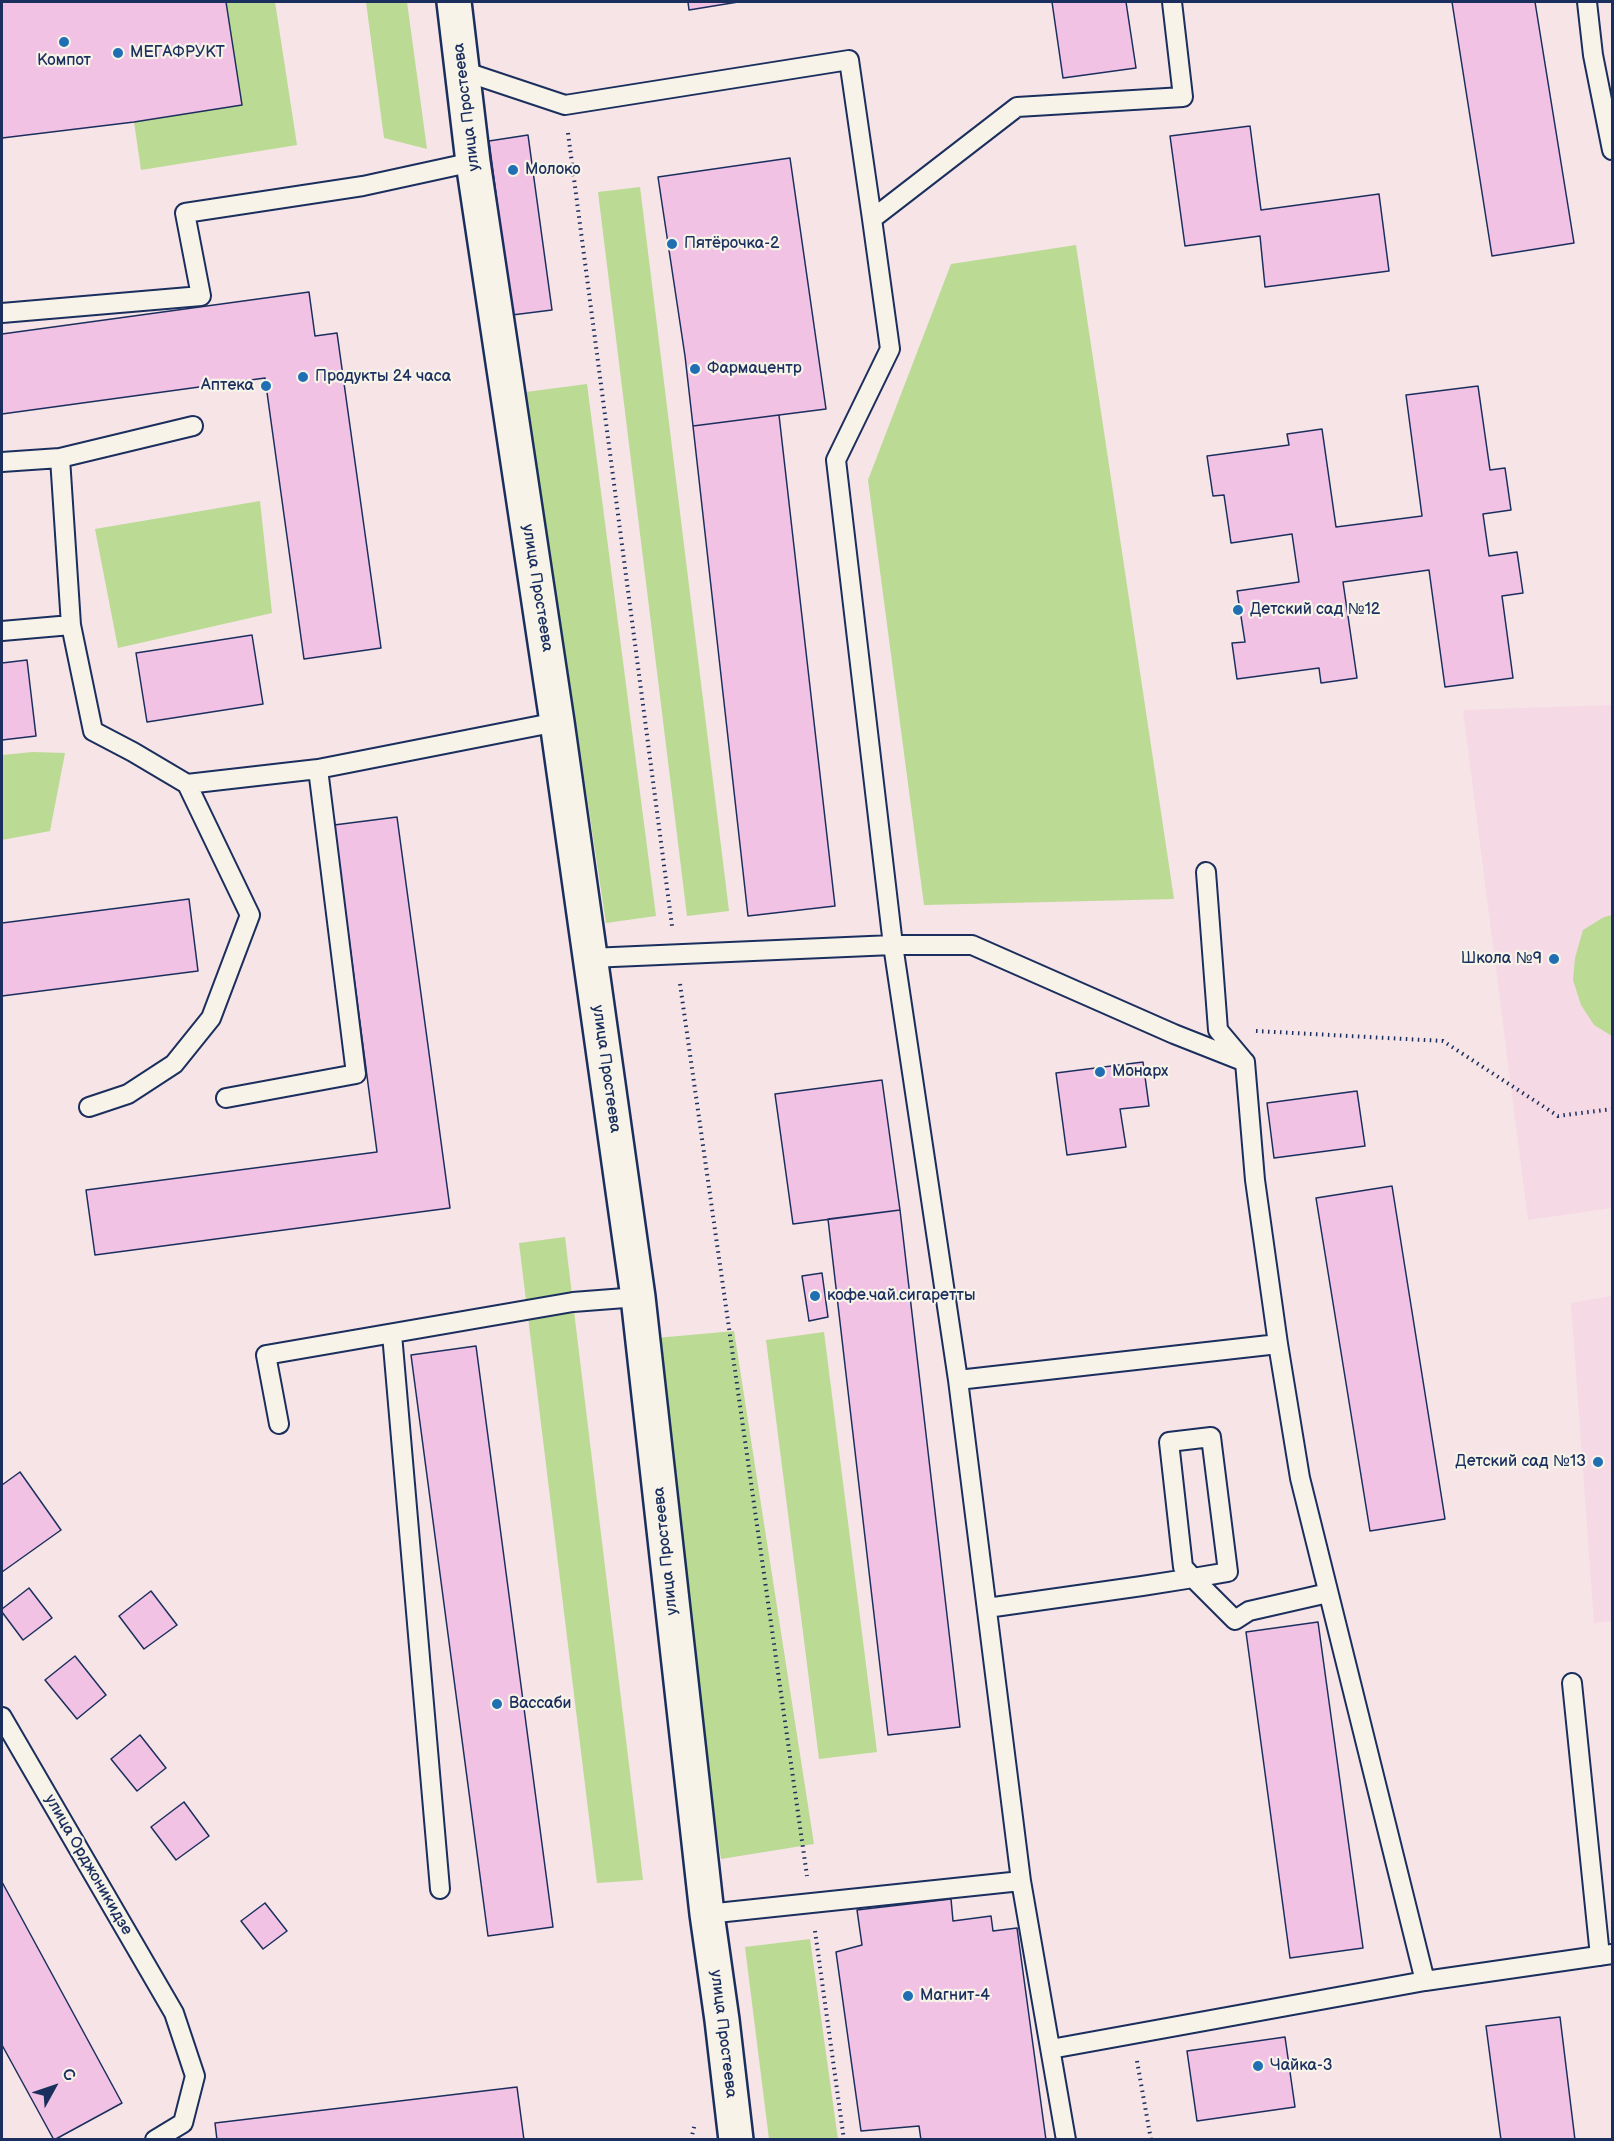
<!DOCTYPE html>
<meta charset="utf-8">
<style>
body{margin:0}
#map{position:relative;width:1614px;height:2141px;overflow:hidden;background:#f6e4e7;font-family:"Balsamiq Sans",sans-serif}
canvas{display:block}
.frame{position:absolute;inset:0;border:3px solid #1b2f5e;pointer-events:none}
.north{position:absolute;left:24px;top:2057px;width:60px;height:60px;-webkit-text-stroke:4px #f7f3e8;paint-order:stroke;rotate:50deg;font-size:16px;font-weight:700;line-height:24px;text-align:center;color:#1b2f5e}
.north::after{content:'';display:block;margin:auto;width:21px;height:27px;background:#1b2f5e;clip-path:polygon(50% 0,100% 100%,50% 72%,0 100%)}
</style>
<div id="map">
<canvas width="1614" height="2141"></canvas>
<div class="frame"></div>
<div class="north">С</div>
</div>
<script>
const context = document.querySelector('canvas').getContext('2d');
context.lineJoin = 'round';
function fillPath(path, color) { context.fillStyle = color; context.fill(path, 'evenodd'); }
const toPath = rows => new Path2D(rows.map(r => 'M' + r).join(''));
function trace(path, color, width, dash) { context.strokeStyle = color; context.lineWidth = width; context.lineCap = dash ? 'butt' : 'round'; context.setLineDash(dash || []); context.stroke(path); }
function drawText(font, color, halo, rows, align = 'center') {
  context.font = font + ' "Balsamiq Sans",sans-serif'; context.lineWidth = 4.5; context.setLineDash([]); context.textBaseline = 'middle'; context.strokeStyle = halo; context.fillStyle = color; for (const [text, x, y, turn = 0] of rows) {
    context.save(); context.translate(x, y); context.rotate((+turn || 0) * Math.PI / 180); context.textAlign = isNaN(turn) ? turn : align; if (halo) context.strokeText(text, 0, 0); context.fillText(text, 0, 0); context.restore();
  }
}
const built = toPath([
 [1612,705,1612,1208,1528,1220,1463,710],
 [1612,1296,1612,1621,1594,1623,1571,1303]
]);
const green = toPath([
 [226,2,275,2,297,145,141,170,134,122,242,105],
 [366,2,407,2,427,149,384,138],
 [640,187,729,911,687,916,598,192],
 [1076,245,1174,899,924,905,868,480,951,264],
 [587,384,656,916,606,923,526,392],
 [260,501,272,613,118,648,95,529],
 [33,752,65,753,50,831,2,840,2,755],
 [1612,915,1612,1036,1594,1025,1581,1005,1573,980,1575,958,1583,930,1604,917],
 [565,1237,643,1880,597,1883,519,1243],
 [734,1331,814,1844,721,1859,645,1339],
 [824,1332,877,1752,819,1759,766,1340],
 [810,1939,838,2139,769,2139,745,1947]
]);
const building = toPath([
 [2,2,226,2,242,105,134,122,2,138,2,2],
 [688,2,738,2,689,10,688,2],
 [1052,2,1126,2,1136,68,1063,78,1052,2],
 [1452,2,1535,2,1574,243,1492,256,1452,2],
 [1250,126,1261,210,1379,194,1389,271,1265,287,1260,236,1185,246,1170,136,1250,126],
 [528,135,552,310,512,315,489,141,528,135],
 [790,158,826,409,693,426,685,356,658,177,790,158],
 [309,292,315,336,337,333,381,648,304,659,265,378,2,414,2,334,309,292],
 [1478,386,1490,470,1505,468,1511,510,1483,514,1489,556,1517,552,1523,593,1502,596,1513,678,1445,687,1429,570,1343,582,1357,678,1321,683,1319,668,1237,679,1232,643,1245,642,1237,591,1299,582,1292,534,1231,543,1224,495,1213,496,1207,456,1289,445,1287,434,1322,429,1336,527,1422,516,1406,395,1478,386],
 [779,415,835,906,748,916,693,426,779,415],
 [252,635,263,704,147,722,136,653,252,635],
 [27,660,36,736,2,740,2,663,27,660],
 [397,817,450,1208,95,1255,86,1190,377,1152,334,825,397,817],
 [189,899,198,971,2,996,2,923,189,899],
 [1143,1062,1149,1106,1120,1109,1126,1147,1067,1155,1056,1073,1143,1062],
 [882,1080,900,1210,793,1224,775,1094,882,1080],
 [1357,1091,1365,1146,1274,1158,1267,1103,1357,1091],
 [1392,1186,1445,1519,1370,1531,1316,1198,1392,1186],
 [900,1210,960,1727,888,1735,828,1219,900,1210],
 [822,1273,828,1317,809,1321,802,1276,822,1273],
 [476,1346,553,1927,488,1936,411,1355,476,1346],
 [20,1472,61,1530,2,1572,2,1485,20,1472],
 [29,1588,52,1618,23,1640,2,1612,2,1609,29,1588],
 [151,1591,177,1625,144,1649,119,1616,151,1591],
 [1318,1622,1363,1948,1290,1958,1246,1632,1318,1622],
 [75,1656,106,1695,77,1719,45,1680,75,1656],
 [140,1735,166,1768,137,1791,111,1759,140,1735],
 [184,1802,209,1836,176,1860,151,1827,184,1802],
 [2,1882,122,2103,54,2140,2,2045,2,1882],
 [951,1899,953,1921,991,1916,993,1931,1017,1928,1046,2140,921,2140,919,2126,861,2131,836,1952,862,1945,857,1910,951,1899],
 [265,1903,287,1931,263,1949,241,1921,265,1903],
 [1560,2017,1575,2140,1501,2140,1486,2026,1560,2017],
 [1285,2037,1295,2107,1197,2121,1187,2051,1285,2037],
 [517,2087,524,2140,217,2140,215,2123,517,2087]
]);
const path = toPath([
 [568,133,672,926],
 [680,984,807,1876],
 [1256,1031,1443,1041,1558,1116,1612,1109],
 [815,1931,844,2140],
 [1137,2061,1151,2140],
 [691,2140,695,2123]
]);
const service = toPath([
 [1587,2,1593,55,1612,150],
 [463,71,565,105,849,60,872,219,1017,107,1183,97,1172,2],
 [2,313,201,296,185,213,363,186,473,162],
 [60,458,193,426],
 [2,462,60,458,71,625,93,731,133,752,187,784,250,915,211,1018,174,1064,128,1094,89,1107],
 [2,631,71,625],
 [187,784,318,769,557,722],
 [1206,872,1218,1030,1244,1061],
 [590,958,893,945,836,460,890,349,872,219],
 [226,1098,356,1074,318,769],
 [392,1334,440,1889],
 [958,1380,1278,1344],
 [279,1424,266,1355,573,1302,638,1297],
 [987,1608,1142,1586,1193,1578,1228,1572,1211,1437,1169,1442,1183,1567,1193,1578,1235,1620,1249,1611,1328,1593],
 [1572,1683,1600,1956],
 [2,1717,174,2013,195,2076,183,2123,155,2140],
 [1021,1881,1066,2140],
 [707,1914,1021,1881,958,1380,893,945,972,945,1174,1034,1245,1062,1255,1180,1278,1344,1300,1478,1425,1981],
 [1051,2049,1425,1981,1612,1954]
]);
const tertiary = toPath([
 [454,2,473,162,557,722,638,1297,707,1914,722,2020,736,2140]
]);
const markers = [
 [64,42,6,"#1f6fb2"],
 [118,53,6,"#1f6fb2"],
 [513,170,6,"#1f6fb2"],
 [672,244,6,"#1f6fb2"],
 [695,369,6,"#1f6fb2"],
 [303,377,6,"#1f6fb2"],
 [266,386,6,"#1f6fb2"],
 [1238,610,6,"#1f6fb2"],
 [1554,959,6,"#1f6fb2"],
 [1100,1072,6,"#1f6fb2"],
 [815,1296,6,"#1f6fb2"],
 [1598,1462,6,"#1f6fb2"],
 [497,1704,6,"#1f6fb2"],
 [908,1996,6,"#1f6fb2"],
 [1258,2066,6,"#1f6fb2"]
];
const poiNames = [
 ["МЕГАФРУКТ",130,53],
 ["Компот",64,61,"center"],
 ["Молоко",525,170],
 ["Пятёрочка-2",684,244],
 ["Фармацентр",707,369],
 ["Продукты 24 часа",315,377],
 ["Аптека",254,386,"right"],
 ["Детский сад №12",1250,610],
 ["Школа №9",1542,959,"right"],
 ["Монарх",1112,1072],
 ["кофе.чай.сигаретты",827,1296],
 ["Детский сад №13",1586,1462,"right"],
 ["Вассаби",509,1704],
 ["Магнит-4",920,1996],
 ["Чайка-3",1270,2066]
];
const streetNames = [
 ["улица Простеева",467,107,-97],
 ["улица Простеева",537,588,81],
 ["улица Простеева",606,1069,82],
 ["улица Простеева",666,1551,-96],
 ["улица Орджоникидзе",88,1865,60],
 ["улица Простеева",723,2034,83]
];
fillPath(built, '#f5dae6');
fillPath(green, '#bbda93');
fillPath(building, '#f2c2e4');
trace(building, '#1b2f5e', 1.5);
trace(service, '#1b2f5e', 22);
trace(tertiary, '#1b2f5e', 38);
trace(path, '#1b2f5e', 4, [1.5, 4.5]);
trace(service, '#f7f3e8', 18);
trace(tertiary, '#f7f3e8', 33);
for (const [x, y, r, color] of markers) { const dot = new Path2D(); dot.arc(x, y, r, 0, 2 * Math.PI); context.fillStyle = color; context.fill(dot); trace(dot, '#f7f3e8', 2); }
drawText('16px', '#1b2f5e', '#f7f3e8', poiNames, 'left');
drawText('16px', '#1b2f5e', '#f7f3e8', streetNames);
</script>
